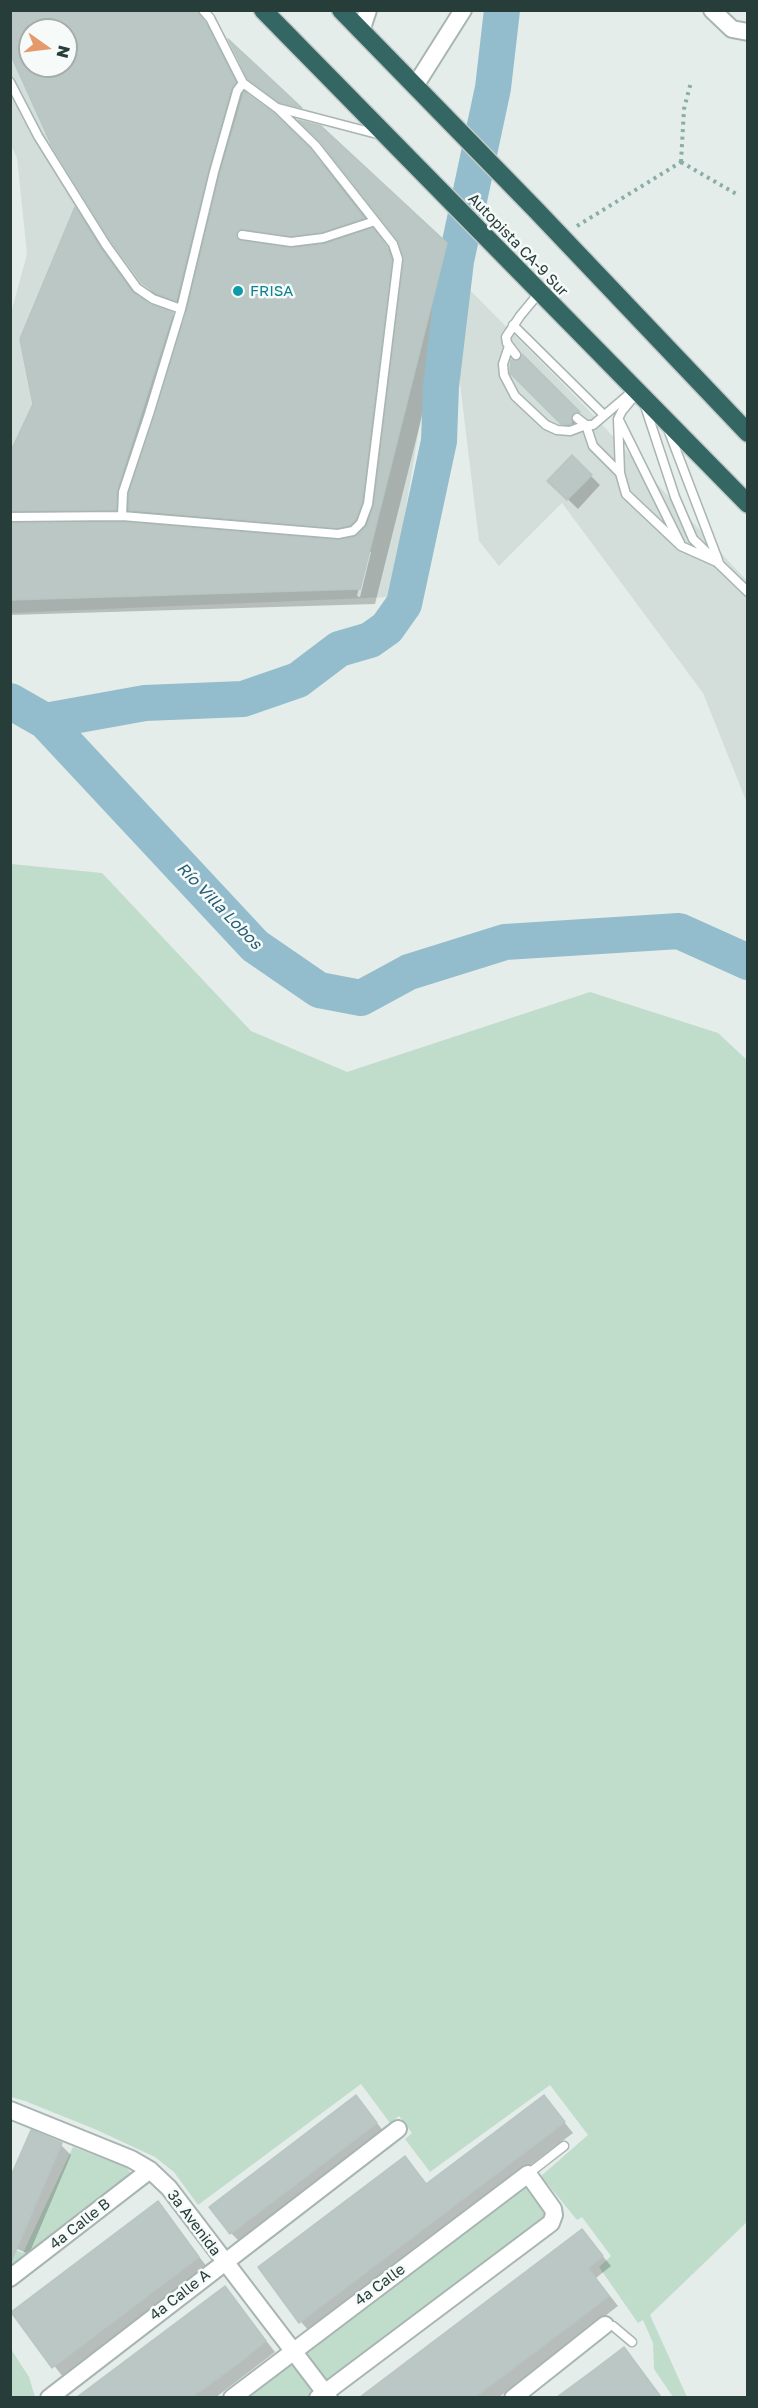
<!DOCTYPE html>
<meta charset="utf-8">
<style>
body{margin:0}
#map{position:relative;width:758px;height:2408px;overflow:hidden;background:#e5edea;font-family:"Golos Text",sans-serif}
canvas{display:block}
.frame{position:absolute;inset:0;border:12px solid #263d3a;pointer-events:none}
.north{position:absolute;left:18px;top:18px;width:60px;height:60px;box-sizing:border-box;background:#f6faf8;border:2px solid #a3aeac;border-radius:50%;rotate:104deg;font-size:16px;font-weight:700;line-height:24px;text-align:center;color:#263d3a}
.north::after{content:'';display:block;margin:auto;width:21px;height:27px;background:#e59a6b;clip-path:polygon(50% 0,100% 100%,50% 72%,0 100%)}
</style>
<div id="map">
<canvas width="758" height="2408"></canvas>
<div class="frame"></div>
<div class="north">N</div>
</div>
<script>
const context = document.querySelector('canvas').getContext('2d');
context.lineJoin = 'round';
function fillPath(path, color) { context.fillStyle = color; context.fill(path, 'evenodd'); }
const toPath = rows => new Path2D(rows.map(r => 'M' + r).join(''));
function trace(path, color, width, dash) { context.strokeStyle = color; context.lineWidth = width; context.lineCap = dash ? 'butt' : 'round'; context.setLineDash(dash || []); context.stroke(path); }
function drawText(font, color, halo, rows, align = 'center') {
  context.font = font + ' "Golos Text",sans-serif'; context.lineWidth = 5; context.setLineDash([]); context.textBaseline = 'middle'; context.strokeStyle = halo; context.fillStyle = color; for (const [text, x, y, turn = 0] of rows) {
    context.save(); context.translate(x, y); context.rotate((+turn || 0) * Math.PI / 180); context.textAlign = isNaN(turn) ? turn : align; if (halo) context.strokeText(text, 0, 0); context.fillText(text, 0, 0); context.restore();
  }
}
const built = toPath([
 [11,11,184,11,445,265,581,402,747,581,747,803,703,693,562,503,499,566,479,541,446,267,391,597,11,613,11,313,27,254,17,158,11,145],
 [30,30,66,30,66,66,30,66]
]);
const green = toPath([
 [11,864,102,873,251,1031,347,1072,590,992,718,1033,747,1060,748,2221,650,2315,687,2397,673,2397,654,2369,653,2343,643,2320,638,2323,599,2267,611,2256,582,2217,577,2220,541,2176,588,2135,550,2085,430,2172,405,2139,412,2133,399,2116,390,2123,361,2084,198,2205,174,2172,155,2157,97,2130,25,2101,11,2097],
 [73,2147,126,2167,131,2173,11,2269,11,2248,23,2253],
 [528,2174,551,2223,318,2397,232,2398],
 [11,2349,29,2377,35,2397,11,2397]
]);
const shadow = toPath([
 [11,10,195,10,219,38,249,97,272,114,325,166,378,233,376,234,402,264,404,270,446,244,461,260,375,604,10,615,10,457,35,404,75,210,89,224,140,299,150,306,172,314,184,326,188,313,172,308,158,298,143,282,52,144],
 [30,30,66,30,66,66,30,66],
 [131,510,147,526,130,525],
 [368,552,371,552,360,597,357,596],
 [523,356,582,417,576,419,576,428,567,428,512,373],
 [572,457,600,485,578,509,549,481],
 [356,2097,385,2133,241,2243,231,2233],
 [544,2097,573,2133,310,2332,301,2322,260,2267,405,2158,428,2185],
 [61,2145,71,2155,29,2254,10,2246],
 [157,2203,208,2268,63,2377,13,2313],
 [582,2231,611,2266,596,2278,618,2306,498,2398,365,2398],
 [225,2288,275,2352,215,2398,80,2398],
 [624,2349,662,2398,560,2398]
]);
const river = toPath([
 [10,701,45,721,255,946,319,990,361,998,409,972,505,942,679,931,748,962],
 [45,721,145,703,243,699,298,680,339,649,370,640,387,628,404,604,439,441,441,386,456,261,493,88,502,10]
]);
const building = toPath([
 [10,10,197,10,205,22,236,82,231,89,208,171,176,301,156,293,142,283,111,241,51,144,10,53,10,10],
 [30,30,66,30,66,66,30,66,30,30],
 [228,39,256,65,302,108,279,102,248,79,228,39],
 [244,92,273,113,310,149,364,218,322,232,291,236,240,229,236,234,238,240,292,248,325,244,373,228,387,247,392,260,362,502,356,519,350,525,338,528,129,510,129,493,187,311,220,174,244,92],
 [298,120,321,126,447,243,360,589,10,600,10,523,122,522,337,540,355,537,367,526,374,505,404,257,398,240,320,141,298,120],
 [75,207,101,249,132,292,151,305,173,313,117,490,116,510,10,511,10,453,33,404,20,339,75,207],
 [522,354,580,412,572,415,571,424,561,424,510,373,511,360,519,360,522,354],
 [572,455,592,475,567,500,547,481,572,455],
 [356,2095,377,2123,230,2234,209,2207,356,2095],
 [544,2095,565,2122,299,2323,258,2267,405,2156,426,2184,544,2095],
 [31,2130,62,2143,10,2264,10,2178,31,2130],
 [158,2201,199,2257,52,2368,11,2312,158,2201],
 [582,2229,603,2256,588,2268,609,2296,588,2312,475,2397,360,2397,582,2229],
 [225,2286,266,2341,240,2362,192,2397,77,2397,225,2286],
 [624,2347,661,2397,557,2397,595,2369,624,2347]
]);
const path = toPath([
 [681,162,684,109,691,82],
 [681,162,738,195],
 [577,226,681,162]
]);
const lane = toPath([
 [203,10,210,18,243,83,277,108,315,145,393,244,398,259,368,504,361,523,353,531,338,534,122,516,123,492,149,414,181,309,214,172,237,91,243,83],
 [10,82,38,136,106,245,137,288,153,299,181,309],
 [278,108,381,135],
 [242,235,291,242,323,238,375,221],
 [513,325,604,415],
 [509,346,503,364,504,375,515,396,546,425,557,430,570,431,586,425,593,446,620,473],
 [516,355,507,343,506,337,520,316,539,293],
 [638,392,622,411,618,419,620,473,626,494,681,546,719,563],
 [645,406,675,497,693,539,748,592],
 [577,418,586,425,593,425,634,390],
 [619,420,680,543],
 [668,429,718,560],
 [10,517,122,516],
 [528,2174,564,2146],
 [605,2325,613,2326,632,2342]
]);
const street = toPath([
 [712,10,732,29,748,32],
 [361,31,368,10],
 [415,86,463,10],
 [10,2110,131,2159,150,2170,169,2188,329,2398],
 [10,2278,150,2170],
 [49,2398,398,2129],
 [232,2398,528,2174,553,2209,554,2215,551,2223,318,2398],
 [513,2398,605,2325]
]);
const highway = toPath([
 [263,10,748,504],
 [341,10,535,209,748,433]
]);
const markers = [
 [238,291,6,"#0f9aa8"]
];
const streetNames = [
 ["Autopista CA-9 Sur",518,245,46],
 ["3a Avenida",194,2223,53],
 ["4a Calle B",80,2224,-38],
 ["4a Calle",380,2285,-37],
 ["4a Calle A",180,2295,-38]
];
const cultureNames = [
 ["FRISA",250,291]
];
const waterNames = [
 ["Río Villa Lobos",219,906,46]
];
fillPath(built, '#d3ddda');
fillPath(green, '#c0dccb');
fillPath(shadow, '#0003');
trace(river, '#93bccc', 36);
fillPath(building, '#bbc7c4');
trace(building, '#b8c6c2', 1.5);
trace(lane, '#a8b5b2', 11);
trace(street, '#a8b5b2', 20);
trace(highway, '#c2c9c8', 21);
trace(path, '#89ada7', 4, [3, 4.5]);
trace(lane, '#fff', 8);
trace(street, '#fff', 16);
trace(highway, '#346763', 18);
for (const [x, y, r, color] of markers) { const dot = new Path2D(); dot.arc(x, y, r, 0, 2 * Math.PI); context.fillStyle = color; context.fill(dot); trace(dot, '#f6faf8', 2); }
drawText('15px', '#263d3a', '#f6faf8', streetNames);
drawText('15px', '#0d838f', '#f6faf8', cultureNames, 'left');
drawText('italic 16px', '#255c74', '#f6faf8', waterNames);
</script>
